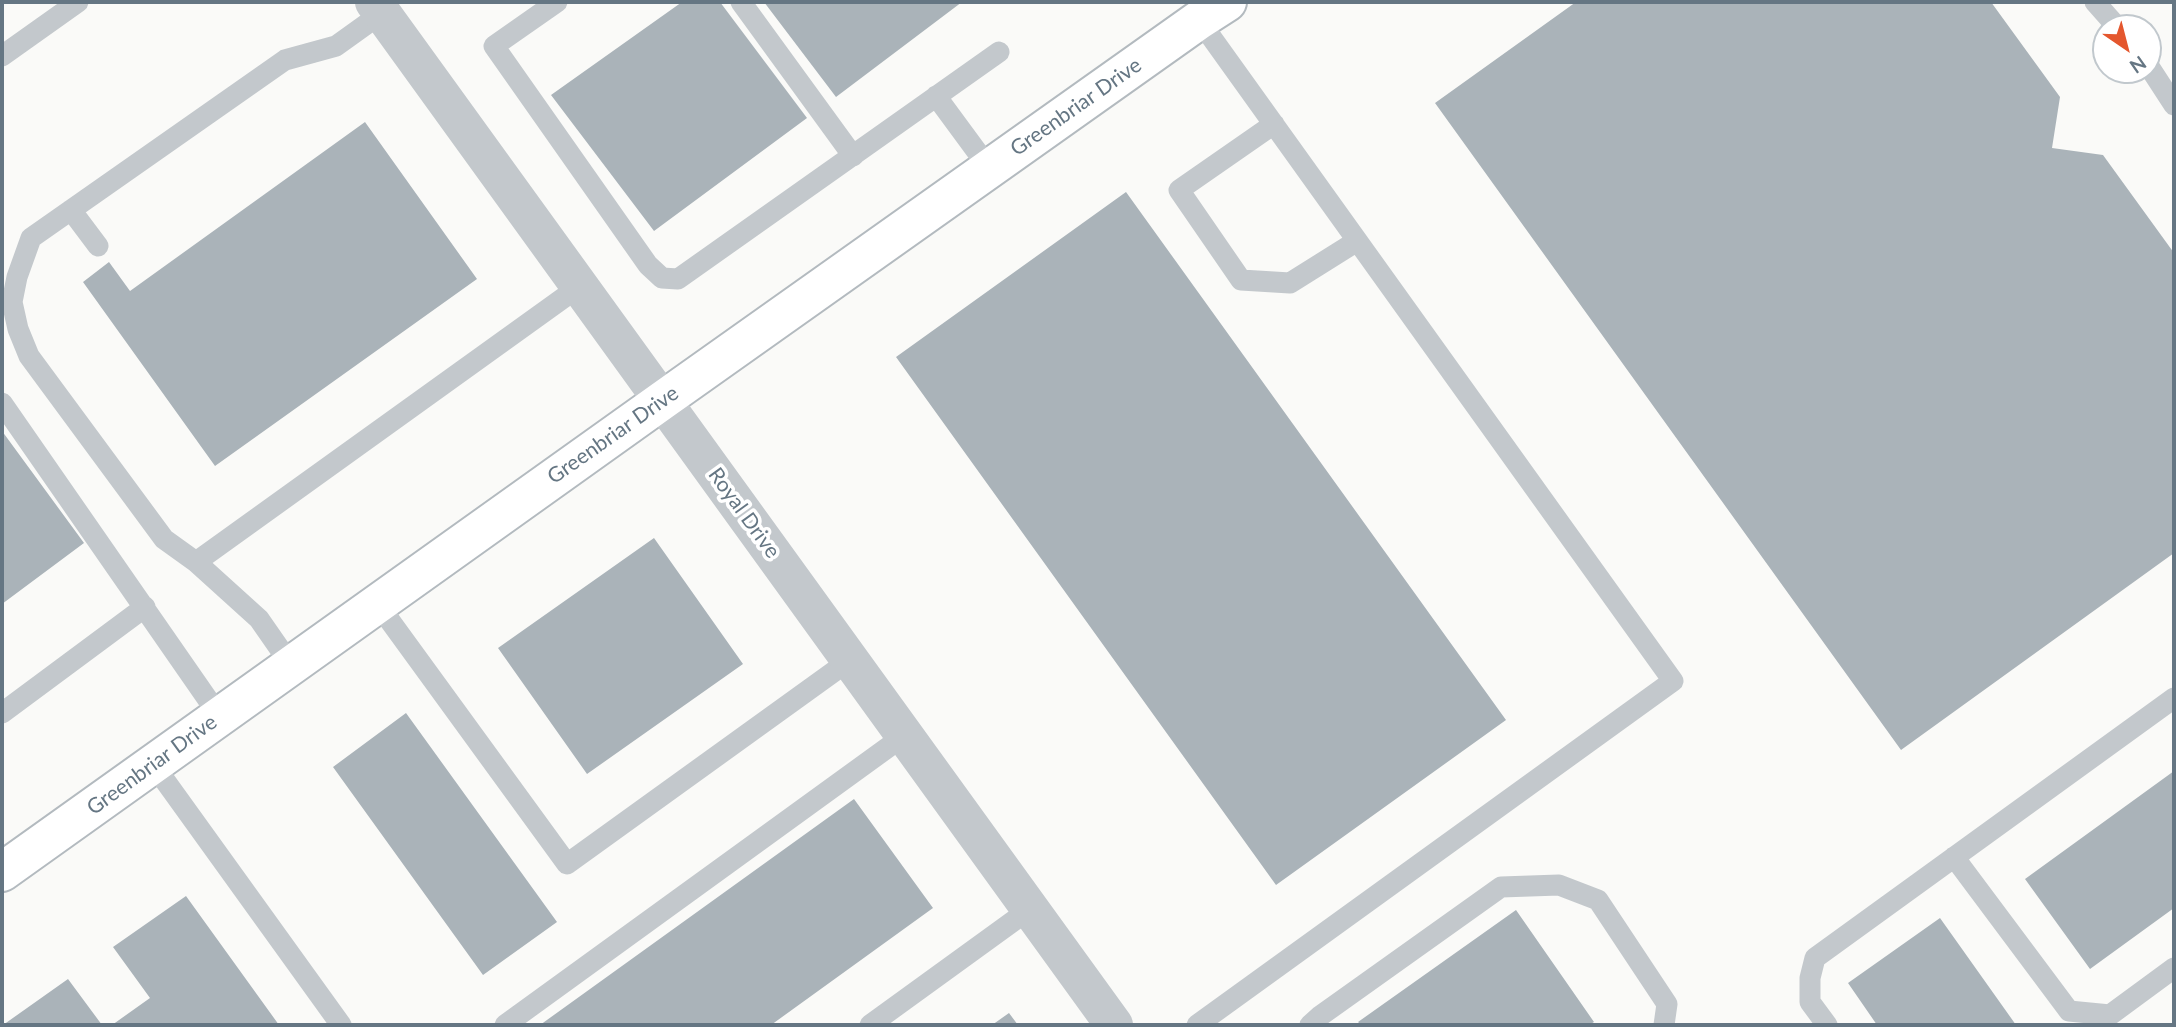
<!DOCTYPE html>
<style>
body{margin:0}
#map{position:relative;width:2176px;height:1027px;overflow:hidden;background:#fafaf8;font-family:Lato,sans-serif}
canvas{display:block}
.frame{position:absolute;inset:0;border:4px solid #657683;pointer-events:none}
.north{position:absolute;left:2092px;top:14px;width:70px;height:70px;box-sizing:border-box;background:#fff;border:2px solid #c1c8cd;border-radius:50%;rotate:145deg;font-size:19px;font-weight:700;line-height:28px;text-align:center;color:#657683}
.north::after{content:'';display:block;margin:auto;width:24px;height:32px;background:#e4572e;clip-path:polygon(50% 0,100% 100%,50% 72%,0 100%)}
</style>
<div id="map">
<canvas width="2176" height="1027"></canvas>
<div class="frame"></div>
<div class="north">N</div>
</div>
<script>
const context = document.querySelector('canvas').getContext('2d');
context.lineJoin = 'round';
function fillPath(path, color) { context.fillStyle = color; context.fill(path, 'evenodd'); }
const toPath = rows => new Path2D(rows.map(r => 'M' + r).join(''));
function trace(path, color, width, dash) { context.strokeStyle = color; context.lineWidth = width; context.lineCap = dash ? 'butt' : 'round'; context.setLineDash(dash || []); context.stroke(path); }
function drawText(font, color, halo, rows, align = 'center') {
  context.font = font + ' Lato,sans-serif'; context.lineWidth = 7; context.setLineDash([]); context.textBaseline = 'middle'; context.strokeStyle = halo; context.fillStyle = color; for (const [text, x, y, turn = 0] of rows) {
    context.save(); context.translate(x, y); context.rotate((+turn || 0) * Math.PI / 180); context.textAlign = isNaN(turn) ? turn : align; if (halo) context.strokeText(text, 0, 0); context.fillText(text, 0, 0); context.restore();
  }
}
const building = toPath([
 [682,2,720,2,807,118,654,231,551,95],
 [764,2,962,2,836,97],
 [1576,2,1991,2,2060,97,2052,148,2103,155,2174,253,2174,553,1901,750,1435,103],
 [365,122,477,279,215,466,83,282,109,262,130,291],
 [1126,192,1506,720,1276,885,896,357],
 [2,431,84,543,2,604],
 [654,538,743,664,587,774,498,648],
 [406,713,557,922,483,975,333,767],
 [2174,771,2174,908,2090,969,2025,879],
 [854,799,933,908,771,1025,540,1025],
 [186,896,279,1025,112,1025,150,998,113,947],
 [1516,910,1594,1022,1589,1025,1361,1025,1358,1022],
 [1940,918,2016,1025,1877,1025,1848,983],
 [68,979,102,1025,3,1025],
 [1009,1013,1018,1025,992,1025]
]);
const lane = toPath([
 [557,2,494,46,648,265,662,278,678,279,999,52],
 [741,2,853,156],
 [2095,2,2118,28],
 [2,56,78,2],
 [2148,65,2174,105],
 [936,96,989,168],
 [1274,124,1179,190,1241,280,1290,283,1357,241],
 [71,210,98,246],
 [2,403,220,717],
 [196,562,580,286],
 [377,603,567,864,850,660],
 [291,665,259,619,196,562,164,539,29,356,18,329,12,302,17,277,31,238,285,60,336,46,382,13],
 [2,713,145,607],
 [153,764,341,1025],
 [1954,857,2069,1011,2110,1015,2174,968],
 [505,1025,905,735],
 [870,1025,1030,909],
 [1197,1025,1673,681,1199,20],
 [1310,1025,1320,1016,1501,887,1559,885,1598,900,1667,1004,1664,1025],
 [1827,1025,1810,1002,1810,978,1815,958,2174,698]
]);
const street = toPath([
 [374,2,1114,1025]
]);
const secondary = toPath([
 [2,872,663,400,1199,20,1227,2]
]);
const streetNames = [
 ["Greenbriar Drive",1076,107,-35],
 ["Greenbriar Drive",613,435,-35],
 ["Royal Drive",744,513,54],
 ["Greenbriar Drive",152,765,-36]
];
fillPath(building, '#aab3b9');
trace(secondary, '#b3babf', 42);
trace(lane, '#c3c8cc', 21);
trace(street, '#c3c8cc', 38);
trace(secondary, '#fff', 38);
drawText('21px', '#657683', '#fff', streetNames);
</script>
